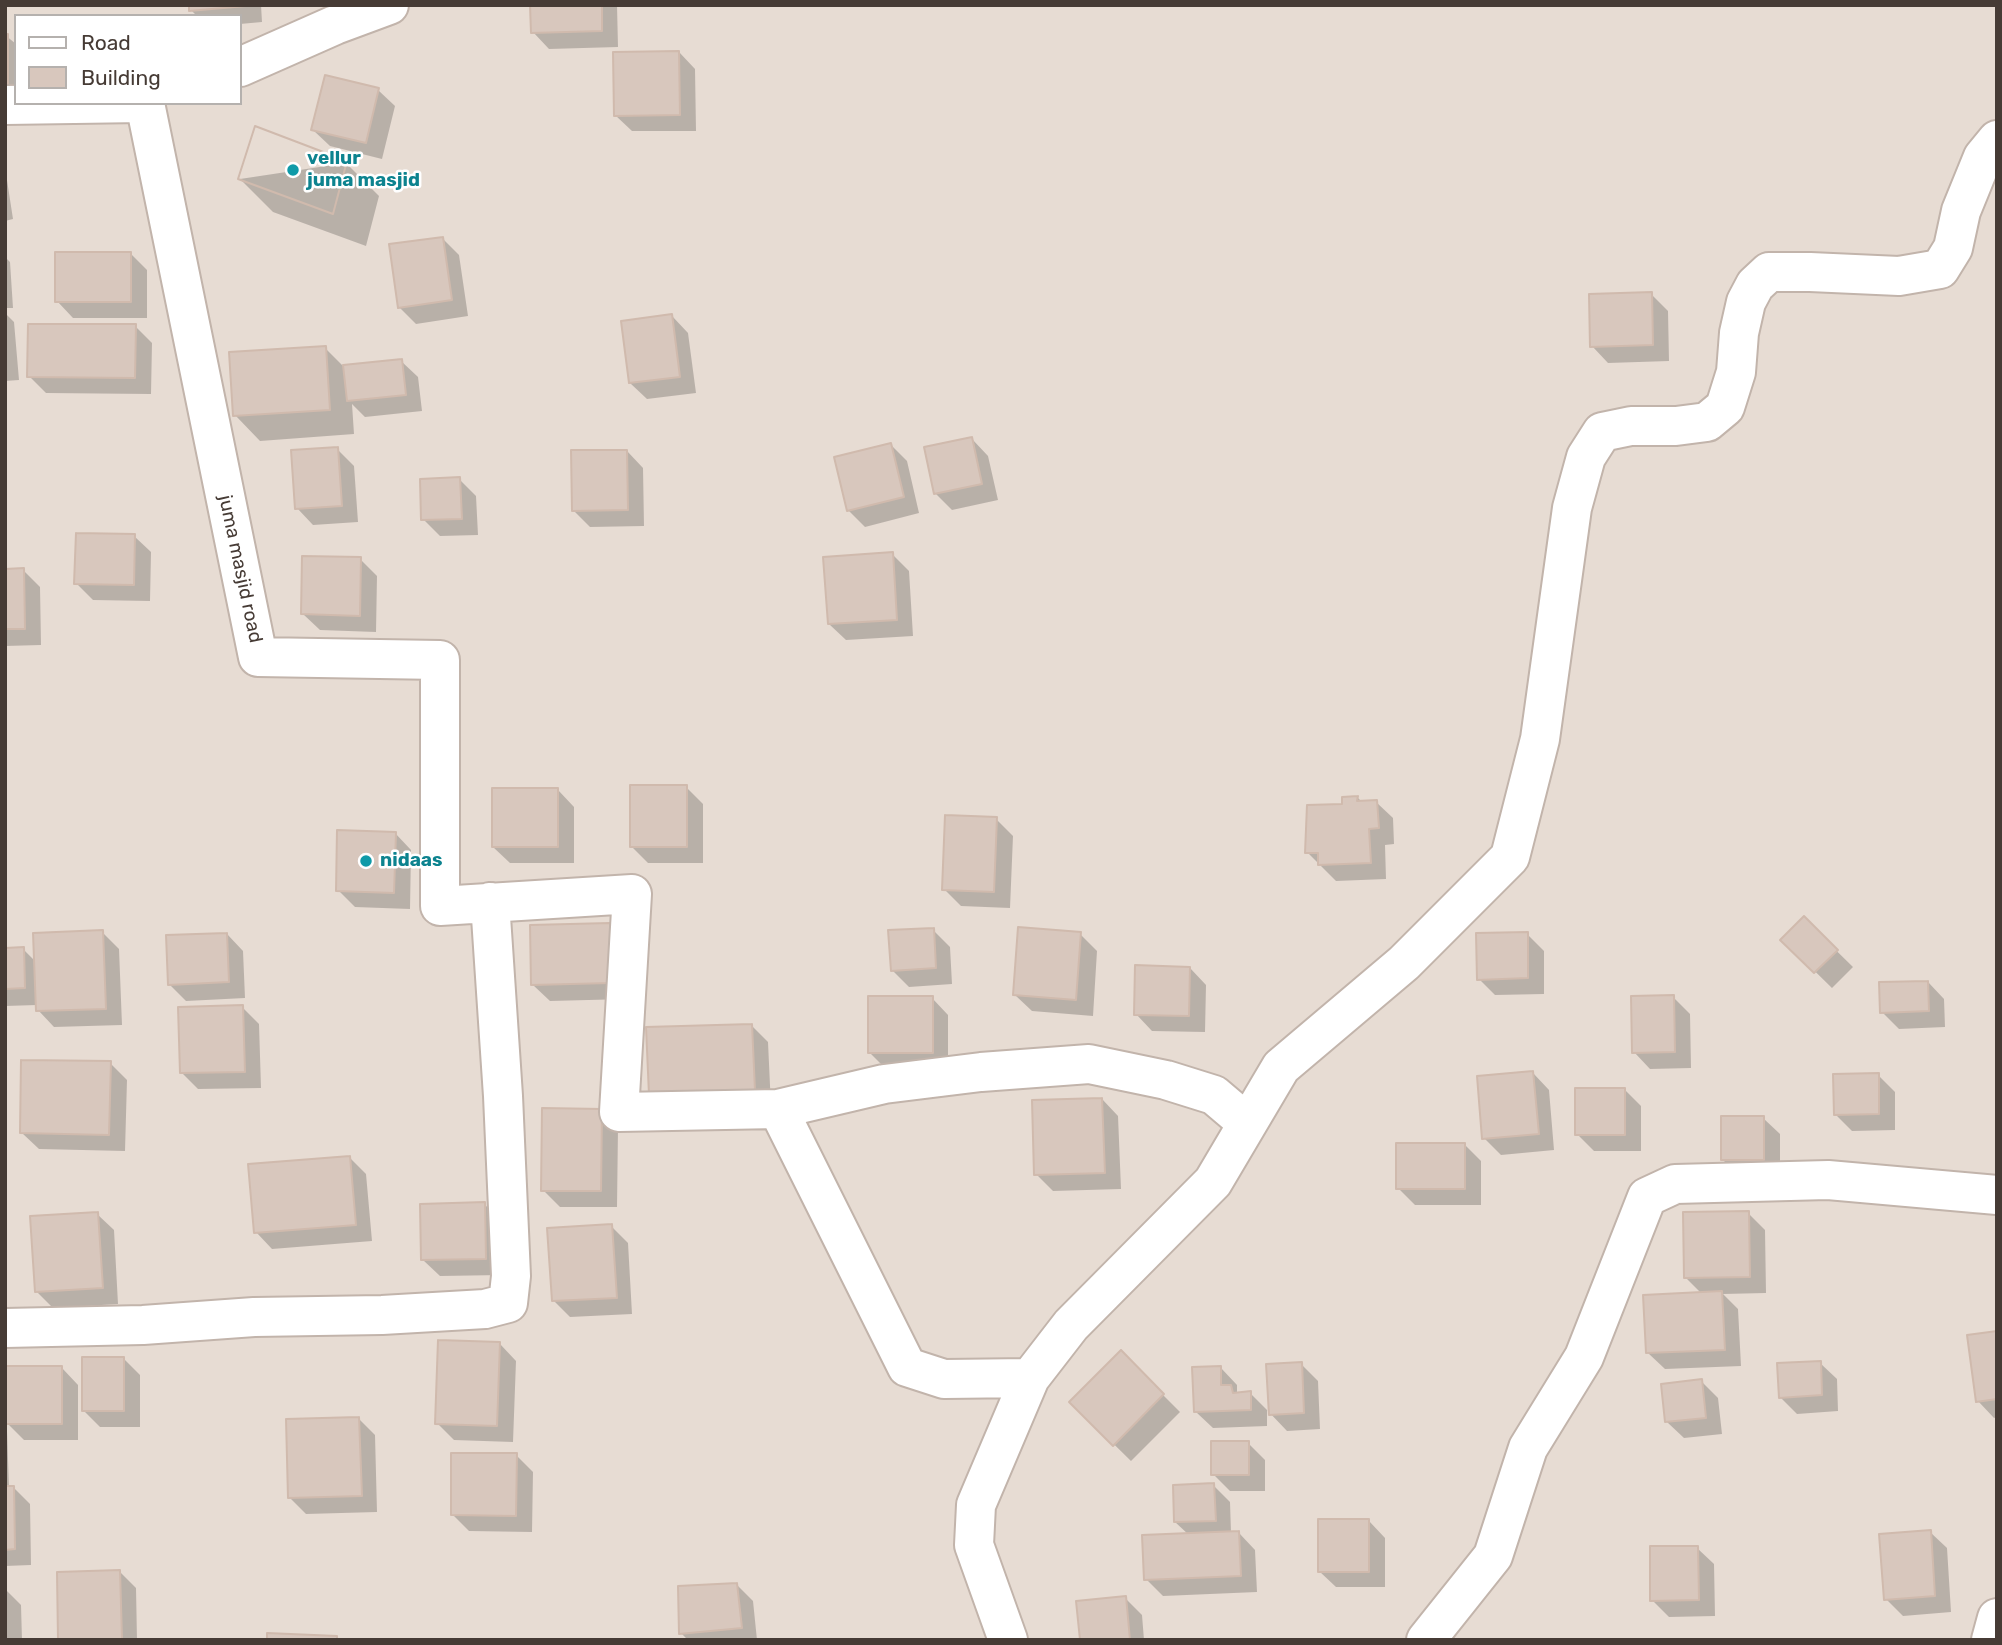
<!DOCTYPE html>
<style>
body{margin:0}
#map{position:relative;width:2002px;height:1645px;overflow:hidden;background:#f3ece5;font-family:Rubik,sans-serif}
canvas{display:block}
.frame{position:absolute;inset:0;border:7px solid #463b35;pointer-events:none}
.legend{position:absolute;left:14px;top:14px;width:228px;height:91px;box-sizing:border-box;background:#fff;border:2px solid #b5b1ae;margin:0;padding:9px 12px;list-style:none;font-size:21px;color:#463b35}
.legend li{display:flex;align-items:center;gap:14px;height:35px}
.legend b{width:35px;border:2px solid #b5b1ae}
</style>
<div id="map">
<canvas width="2002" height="1645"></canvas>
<div class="frame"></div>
<ul class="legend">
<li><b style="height:9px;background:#fff"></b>Road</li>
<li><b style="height:19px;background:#d8c7bd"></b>Building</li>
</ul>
</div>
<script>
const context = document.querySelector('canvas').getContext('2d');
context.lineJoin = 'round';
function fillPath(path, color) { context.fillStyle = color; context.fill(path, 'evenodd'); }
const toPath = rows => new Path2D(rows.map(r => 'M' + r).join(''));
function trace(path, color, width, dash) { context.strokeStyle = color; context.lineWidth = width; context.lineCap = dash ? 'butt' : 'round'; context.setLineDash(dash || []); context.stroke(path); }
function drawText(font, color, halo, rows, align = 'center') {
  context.font = font + ' Rubik,sans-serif'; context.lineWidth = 5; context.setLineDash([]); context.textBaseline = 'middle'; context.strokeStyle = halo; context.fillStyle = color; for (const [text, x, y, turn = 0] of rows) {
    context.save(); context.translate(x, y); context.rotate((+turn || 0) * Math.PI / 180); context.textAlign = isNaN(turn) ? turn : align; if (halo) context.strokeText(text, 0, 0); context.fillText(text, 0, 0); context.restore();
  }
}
const residential = toPath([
 [5,5,1997,5,1997,1640,5,1640],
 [16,16,240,16,240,103,16,103]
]);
const shadow = toPath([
 [191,5,261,5,262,22,240,24,240,16,197,16,191,10],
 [532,5,617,5,618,47,549,49,533,32],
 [5,35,16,44,16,101,5,101],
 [679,52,695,69,696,131,632,131,615,115],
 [378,90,395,106,382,159,330,146,313,130],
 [346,163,379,196,366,246,273,212,240,179],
 [5,167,13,219,5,221],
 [442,238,459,255,468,316,416,324,399,307],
 [131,254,147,270,147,318,73,318,57,301],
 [5,257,10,262,13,308,5,308],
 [1651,294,1668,311,1669,361,1608,363,1592,346],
 [5,313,14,322,19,380,5,381],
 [672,316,688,333,696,393,647,399,630,383],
 [135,326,152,343,151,394,46,393,29,376],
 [325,348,344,367,401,361,418,377,422,411,365,417,352,404,354,434,260,441,235,415],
 [972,439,988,456,998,500,952,510,935,493],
 [890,444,907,461,919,513,865,527,848,510],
 [337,449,354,466,358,522,313,525,297,508],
 [627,451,643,468,644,526,590,527,573,510],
 [459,479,476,496,478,535,440,536,423,519],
 [134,536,151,552,150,601,93,600,76,583],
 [892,554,909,571,913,636,846,640,829,624],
 [360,559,377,576,376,632,320,630,303,614],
 [23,570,40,587,41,645,5,646,5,571],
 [686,787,703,804,703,863,648,863,632,847],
 [558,790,574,807,574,863,510,863,493,847],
 [1358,798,1362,802,1376,802,1393,818,1394,844,1385,845,1386,879,1336,881,1307,852,1343,806,1343,799],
 [996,819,1013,836,1010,908,961,906,944,889],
 [395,833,411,850,410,909,355,907,338,890],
 [1804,919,1853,967,1832,988,1783,940],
 [609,925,626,941,627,999,550,1001,533,985],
 [933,930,950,947,952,984,909,987,892,970],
 [102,932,119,949,122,1025,54,1027,38,1010,37,1005,5,1006,5,950,23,949,36,962],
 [227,934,243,951,245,998,186,1001,169,984],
 [1080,934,1097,951,1093,1016,1032,1011,1015,995],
 [1527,934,1544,951,1544,994,1495,995,1479,979],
 [1190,968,1206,985,1205,1032,1152,1031,1136,1014],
 [1928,982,1944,999,1945,1027,1899,1029,1882,1012],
 [1673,997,1690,1014,1691,1068,1650,1069,1634,1052],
 [932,998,948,1015,948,1069,886,1069,870,1053],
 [242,1007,259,1024,261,1088,198,1089,181,1072],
 [752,1026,768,1042,771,1107,668,1111],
 [110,1063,127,1080,125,1151,39,1149,22,1133],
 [1533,1073,1549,1090,1554,1150,1501,1155,1484,1138],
 [1878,1075,1895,1092,1895,1130,1852,1131,1836,1115],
 [1624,1089,1641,1106,1641,1151,1594,1151,1577,1134],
 [1102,1099,1118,1116,1121,1189,1053,1191,1036,1174],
 [601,1111,618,1128,617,1207,560,1207,543,1190],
 [1763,1118,1780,1134,1780,1176,1739,1176,1723,1160],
 [1464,1144,1481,1161,1481,1205,1415,1205,1398,1188],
 [349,1157,366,1174,372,1241,272,1249,256,1232],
 [484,1204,501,1220,502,1275,440,1276,423,1260],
 [1748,1213,1765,1230,1766,1293,1723,1294,1738,1309,1741,1366,1665,1369,1648,1353,1702,1294,1686,1278],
 [97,1214,114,1230,118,1304,53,1308,36,1291],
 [611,1226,628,1243,632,1314,570,1317,553,1300],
 [1997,1333,1997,1417,1994,1418,1978,1401],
 [500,1344,516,1361,513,1442,454,1440,437,1423],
 [1121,1353,1180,1412,1131,1461,1071,1402],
 [124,1359,140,1375,140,1427,100,1427,84,1411],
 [1820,1363,1837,1379,1838,1411,1797,1414,1780,1397],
 [1301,1364,1318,1381,1320,1429,1287,1431,1267,1410,1267,1426,1213,1428,1196,1412,1221,1368,1237,1385,1237,1394,1250,1393,1270,1413],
 [62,1368,78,1385,78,1440,24,1440,7,1423],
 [1701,1381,1718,1398,1722,1434,1684,1438,1667,1422],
 [358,1418,375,1435,377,1512,306,1514,290,1498],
 [5,1429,7,1431,9,1487,13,1487,30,1504,31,1565,5,1566],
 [1248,1443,1265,1460,1265,1491,1230,1491,1213,1474],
 [516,1455,533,1472,532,1532,469,1531,453,1515],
 [1213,1485,1230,1502,1231,1533,1239,1533,1255,1550,1257,1592,1163,1596,1146,1579,1189,1535,1175,1522],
 [1369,1521,1385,1538,1385,1587,1336,1587,1319,1571],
 [1930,1532,1947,1548,1951,1612,1903,1616,1886,1599],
 [1697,1548,1714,1564,1715,1616,1669,1617,1652,1600],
 [120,1572,136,1588,137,1640,60,1640],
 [736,1584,753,1601,757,1640,688,1640,681,1633],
 [5,1589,21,1605,22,1640,5,1640],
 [1125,1598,1142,1615,1144,1640,1081,1640]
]);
const building = toPath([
 [189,5,246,5,246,6,189,11,189,5],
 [530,5,602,5,602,31,531,33,530,5],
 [5,34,8,34,8,85,5,85,5,34],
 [679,51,680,115,614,116,613,52,679,51],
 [325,75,379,88,366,143,311,130,325,75],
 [255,126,347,161,333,214,238,179,255,126],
 [255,126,347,161,333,214,238,179,255,126],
 [443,237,452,300,398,308,389,244,443,237],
 [55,252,131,252,131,302,55,302,55,252],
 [1652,292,1653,345,1590,347,1589,294,1652,292],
 [672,314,680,377,629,383,621,321,672,314],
 [28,324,136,324,135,378,27,377,28,324],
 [326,346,330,410,233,416,229,352,326,346],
 [402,359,406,395,347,401,343,365,402,359],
 [972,437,982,484,934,494,924,447,972,437],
 [891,443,904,497,847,511,834,457,891,443],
 [338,447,342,506,295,509,291,450,338,447],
 [571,450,627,450,628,510,572,511,571,450],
 [460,477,462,519,421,520,420,479,460,477],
 [76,533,135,534,134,585,74,584,76,533],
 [893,552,897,620,828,624,823,557,893,552],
 [302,556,361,557,360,616,301,614,302,556],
 [24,568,25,629,5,629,5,569,24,568],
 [630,785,687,785,687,847,630,847,630,785],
 [492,788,558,788,558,847,492,847,492,788],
 [1358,796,1357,801,1377,800,1379,828,1369,829,1371,863,1318,865,1318,853,1305,853,1307,805,1342,804,1342,797,1358,796],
 [945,815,997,817,994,892,942,890,945,815],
 [337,830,396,832,394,893,336,891,337,830],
 [1804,916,1838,950,1814,973,1780,940,1804,916],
 [610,923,611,983,531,985,530,925,610,923],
 [1018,927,1081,932,1076,1000,1013,995,1018,927],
 [934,928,936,968,891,971,888,930,934,928],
 [103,930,106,1009,36,1011,33,933,103,930],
 [1528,932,1528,978,1477,980,1476,933,1528,932],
 [227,933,229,982,168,985,166,935,227,933],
 [24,947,25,988,5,989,5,948,24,947],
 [1135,965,1190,967,1189,1016,1134,1015,1135,965],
 [1928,981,1929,1011,1880,1013,1879,982,1928,981],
 [1674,995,1675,1052,1632,1053,1631,996,1674,995],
 [868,996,933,996,933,1053,868,1053,868,996],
 [243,1005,245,1072,180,1073,178,1007,243,1005],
 [752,1024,755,1091,649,1095,646,1027,752,1024],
 [21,1060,111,1061,109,1135,20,1133,21,1060],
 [1533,1071,1539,1134,1482,1139,1477,1076,1533,1071],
 [1879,1073,1879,1114,1834,1115,1833,1074,1879,1073],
 [1575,1088,1625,1088,1625,1135,1575,1135,1575,1088],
 [1102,1098,1105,1173,1034,1175,1032,1100,1102,1098],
 [542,1108,602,1109,601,1191,541,1191,542,1108],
 [1721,1116,1764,1116,1764,1160,1721,1160,1721,1116],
 [1396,1143,1465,1143,1465,1189,1396,1189,1396,1143],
 [350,1156,356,1225,254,1233,248,1164,350,1156],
 [485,1202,486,1259,421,1260,420,1204,485,1202],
 [1749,1211,1750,1277,1684,1278,1683,1212,1749,1211],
 [98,1212,103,1288,35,1292,30,1216,98,1212],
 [612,1224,617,1298,552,1301,547,1228,612,1224],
 [1722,1291,1725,1350,1646,1353,1643,1295,1722,1291],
 [1997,1331,1997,1399,1976,1402,1967,1335,1997,1331],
 [438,1340,500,1342,497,1426,435,1424,438,1340],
 [1121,1350,1164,1394,1113,1446,1069,1402,1121,1350],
 [82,1357,124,1357,124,1411,82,1411,82,1357],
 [1821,1361,1822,1395,1779,1398,1777,1363,1821,1361],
 [1302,1362,1304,1413,1269,1415,1266,1364,1302,1362],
 [5,1366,62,1366,62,1424,5,1424,5,1366],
 [1221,1366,1221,1385,1231,1385,1233,1393,1251,1391,1251,1410,1194,1412,1192,1367,1221,1366],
 [1702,1379,1706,1418,1665,1422,1661,1384,1702,1379],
 [359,1417,362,1496,288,1498,286,1419,359,1417],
 [1211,1441,1249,1441,1249,1475,1211,1475,1211,1441],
 [451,1453,517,1453,516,1516,451,1515,451,1453],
 [1214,1483,1216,1521,1174,1522,1173,1485,1214,1483],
 [5,1486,14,1486,15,1549,5,1550,5,1486],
 [1318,1519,1369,1519,1369,1572,1318,1572,1318,1519],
 [1931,1530,1935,1596,1884,1600,1879,1534,1931,1530],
 [1239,1531,1241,1576,1144,1580,1142,1535,1239,1531],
 [1650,1546,1698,1546,1699,1600,1650,1601,1650,1546],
 [120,1570,122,1640,58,1640,57,1572,120,1570],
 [737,1583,742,1628,679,1634,678,1586,737,1583],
 [1126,1596,1130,1640,1080,1640,1076,1601,1126,1596],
 [267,1633,337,1636,337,1640,267,1640,267,1633]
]);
const minor = toPath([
 [240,67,335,25,389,5],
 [145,103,258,657,440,660,440,906,632,894,619,1112,778,1109,907,1367,944,1379,1030,1378,976,1505,974,1545,1008,1640],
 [5,105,143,103],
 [778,1109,884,1084,981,1072,1089,1064,1166,1080,1214,1095,1247,1123],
 [5,1328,143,1325,254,1317,382,1315,485,1309,508,1303,511,1276,503,1096,490,902],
 [1030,1378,1071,1325,1213,1182,1281,1067,1404,963,1510,857,1540,739,1572,508,1586,457,1602,432,1631,426,1676,426,1707,422,1725,407,1736,372,1739,333,1746,302,1755,285,1769,272,1810,272,1899,276,1940,269,1953,248,1961,211,1983,157,1997,140],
 [1426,1640,1493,1556,1528,1448,1584,1357,1647,1197,1675,1184,1828,1180,1997,1195],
 [1991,1640,1997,1618]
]);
const markers = [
 [293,170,7,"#0f9aa8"],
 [366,861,7,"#0f9aa8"]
];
const cultureNames = [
 ["vellur",307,159],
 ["juma masjid",307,181],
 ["nidaas",380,861]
];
const streetNames = [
 ["juma masjid road",240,569,78]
];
fillPath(residential, '#e7dcd3');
fillPath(shadow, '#0003');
fillPath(building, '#d8c7bd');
trace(building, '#d0baad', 2);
trace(minor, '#c2b4ab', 42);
trace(minor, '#fff', 38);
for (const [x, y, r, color] of markers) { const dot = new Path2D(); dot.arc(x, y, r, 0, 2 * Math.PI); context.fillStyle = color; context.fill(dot); trace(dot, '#fff', 2.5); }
drawText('bold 19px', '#0d838f', '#fff', cultureNames, 'left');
drawText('19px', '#463b35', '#fff', streetNames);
</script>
